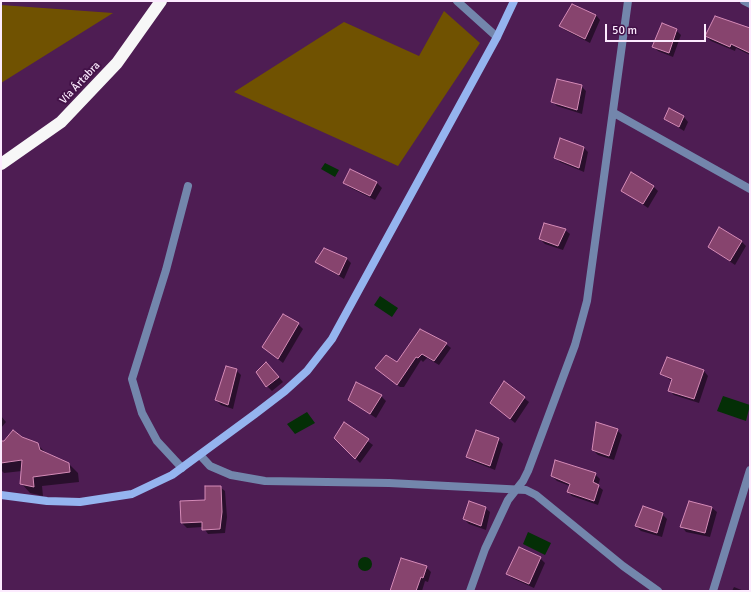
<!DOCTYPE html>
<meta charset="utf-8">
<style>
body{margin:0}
#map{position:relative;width:751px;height:592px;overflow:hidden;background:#4e1d53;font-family:Signika,sans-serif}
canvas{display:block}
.frame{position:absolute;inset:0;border:2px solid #fcebfe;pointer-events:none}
.scale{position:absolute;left:605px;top:24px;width:101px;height:18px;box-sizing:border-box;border:2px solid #fcebfe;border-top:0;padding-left:5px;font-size:12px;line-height:14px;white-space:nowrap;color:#fcebfe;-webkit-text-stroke:3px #431248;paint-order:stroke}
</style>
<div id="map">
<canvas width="751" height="592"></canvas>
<div class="frame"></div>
<div class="scale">50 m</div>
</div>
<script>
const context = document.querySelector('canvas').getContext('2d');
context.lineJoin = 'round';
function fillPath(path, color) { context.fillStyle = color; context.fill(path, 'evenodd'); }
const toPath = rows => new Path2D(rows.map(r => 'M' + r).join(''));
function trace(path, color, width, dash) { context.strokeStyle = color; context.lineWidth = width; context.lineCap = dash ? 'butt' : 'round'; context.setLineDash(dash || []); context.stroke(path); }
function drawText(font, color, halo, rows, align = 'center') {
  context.font = font + ' Signika,sans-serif'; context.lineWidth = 4; context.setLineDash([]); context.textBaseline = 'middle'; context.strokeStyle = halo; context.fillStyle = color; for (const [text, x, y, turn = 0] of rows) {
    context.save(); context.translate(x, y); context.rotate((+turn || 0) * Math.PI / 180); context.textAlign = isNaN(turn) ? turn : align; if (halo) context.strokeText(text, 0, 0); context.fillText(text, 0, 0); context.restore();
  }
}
const green = toPath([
 [1,5,113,13,1,83],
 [444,11,480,43,398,166,234,92,344,22,419,56]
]);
const water = toPath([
 [325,163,339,170,335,177,321,169],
 [380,296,398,308,392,317,374,305],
 [723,396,750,405,746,421,717,411],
 [307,412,315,423,295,434,287,424],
 [528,532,551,543,545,555,523,544],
 '358 564a7 7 0 1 1 14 0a7 7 0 1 1-14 0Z'
]);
const shadow = toPath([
 [596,15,600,20,590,43,565,30,560,26],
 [676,30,681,35,673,57,658,51,654,47],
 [750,30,750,55,736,48,735,51,711,41,706,36],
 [581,86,586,91,582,114,557,106,552,101],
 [670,110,684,117,688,122,684,131,665,119],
 [583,147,588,152,584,172,560,162,555,157],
 [350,171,377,183,382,188,375,200,349,187,344,182],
 [653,186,658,191,648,208,623,191],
 [565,230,570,234,563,250,545,244,540,239],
 [741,241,746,246,735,265,709,247],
 [346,258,351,263,344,279,316,262],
 [298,324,303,329,283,363,263,347],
 [446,344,451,348,439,365,427,358,423,362,421,360,404,387,400,387,381,372,398,363],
 [271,368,283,382,272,391,267,386],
 [236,370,241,375,233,409,221,405,216,400],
 [704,371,708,376,699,403,674,395,669,390,672,381,661,374],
 [381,396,386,401,376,418,349,400],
 [524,398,529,402,515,423,496,407],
 [1,416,6,422,1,428],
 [344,424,373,445,360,463,335,438],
 [617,430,622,435,614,460,598,455,593,450],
 [22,438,37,444,47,454,68,463,78,473,79,482,42,486,43,496,30,493,21,483,22,471,4,473,1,470,1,442],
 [498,439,503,444,495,470,472,461,467,457],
 [595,474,600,479,598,486,603,490,598,505,572,496,568,492,570,486,557,481,552,476],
 [220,487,225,491,227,517,225,533,208,534,203,527,187,528,182,523],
 [689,502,712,508,717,512,710,537,686,532,682,527],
 [485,508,490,512,486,530,469,524,464,519],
 [662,514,667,519,662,537,641,531,636,526],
 [540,558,545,563,534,588,512,578,507,573],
 [426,567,431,572,428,582,425,581,422,591,391,591],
 [734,587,744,591,732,591]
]);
const building = toPath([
 [572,4,596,15,585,39,559,26,572,4],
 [715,16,750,28,750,53,731,44,730,47,705,36,715,16],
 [662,23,677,29,669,53,652,47,662,23],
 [557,79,582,85,577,110,551,102,557,79],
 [669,108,684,116,679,127,664,119,669,108],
 [560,138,584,147,579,168,554,158,560,138],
 [350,169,377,182,370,196,343,183,350,169],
 [631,172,654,186,643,204,621,191,631,172],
 [544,223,566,229,558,246,539,239,544,223],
 [719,227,742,241,730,261,708,247,719,227],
 [324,248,347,258,339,275,315,262,324,248],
 [283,314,299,323,278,359,262,347,283,314],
 [420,329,447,343,434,361,422,354,418,358,416,357,397,385,375,368,386,355,397,362,420,329],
 [667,357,704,370,694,399,668,391,672,379,660,374,667,357],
 [266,362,279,377,266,387,256,372,266,362],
 [226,366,237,369,228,405,215,400,226,366],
 [504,381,525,397,510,419,490,403,504,381],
 [356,382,382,395,370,414,348,400,356,382],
 [344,422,369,439,355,459,334,438,344,422],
 [596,422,618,429,609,456,592,450,596,422],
 [13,430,22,437,38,443,40,450,69,463,70,472,33,477,34,487,20,484,22,460,1,463,1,441,4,441,13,430],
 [476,430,499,438,490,466,466,457,476,430],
 [555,460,596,473,593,482,599,485,594,501,567,492,570,484,551,476,555,460],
 [205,486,221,486,222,512,220,529,202,530,202,522,181,523,180,501,205,500,205,486],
 [469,501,486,507,481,526,463,519,469,501],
 [689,501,712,507,705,533,680,527,689,501],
 [643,506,663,513,657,533,635,526,643,506],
 [519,547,541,557,529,584,506,574,519,547],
 [401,558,427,566,423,578,421,577,416,591,390,591,401,558]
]);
const street = toPath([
 [457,1,497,37],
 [744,1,750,4],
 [614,113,750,189],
 [200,455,210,466,231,475,265,481,389,483,526,490,536,495,623,566,658,591],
 [182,468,157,441,142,413,132,379,166,270,188,186],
 [470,591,485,549,508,500,523,481,528,471,575,345,587,301,628,1],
 [713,591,750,470]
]);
const secondary = toPath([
 [1,495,47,501,80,502,132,494,172,475,255,414,285,391,307,371,332,339,497,37,514,1]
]);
const highway = toPath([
 [1,164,61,122,117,63,161,1]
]);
const streetNames = [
 ["Vía Ártabra",80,83,-47]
];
fillPath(green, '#705201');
fillPath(water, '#042f06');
fillPath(shadow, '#0007');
fillPath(building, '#87446e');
trace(building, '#d58bb7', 1);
trace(street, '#7386ac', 8);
trace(secondary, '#95b4ef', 8);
trace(highway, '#f7f7f7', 12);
drawText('11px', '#fcebfe', '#431248', streetNames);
</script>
